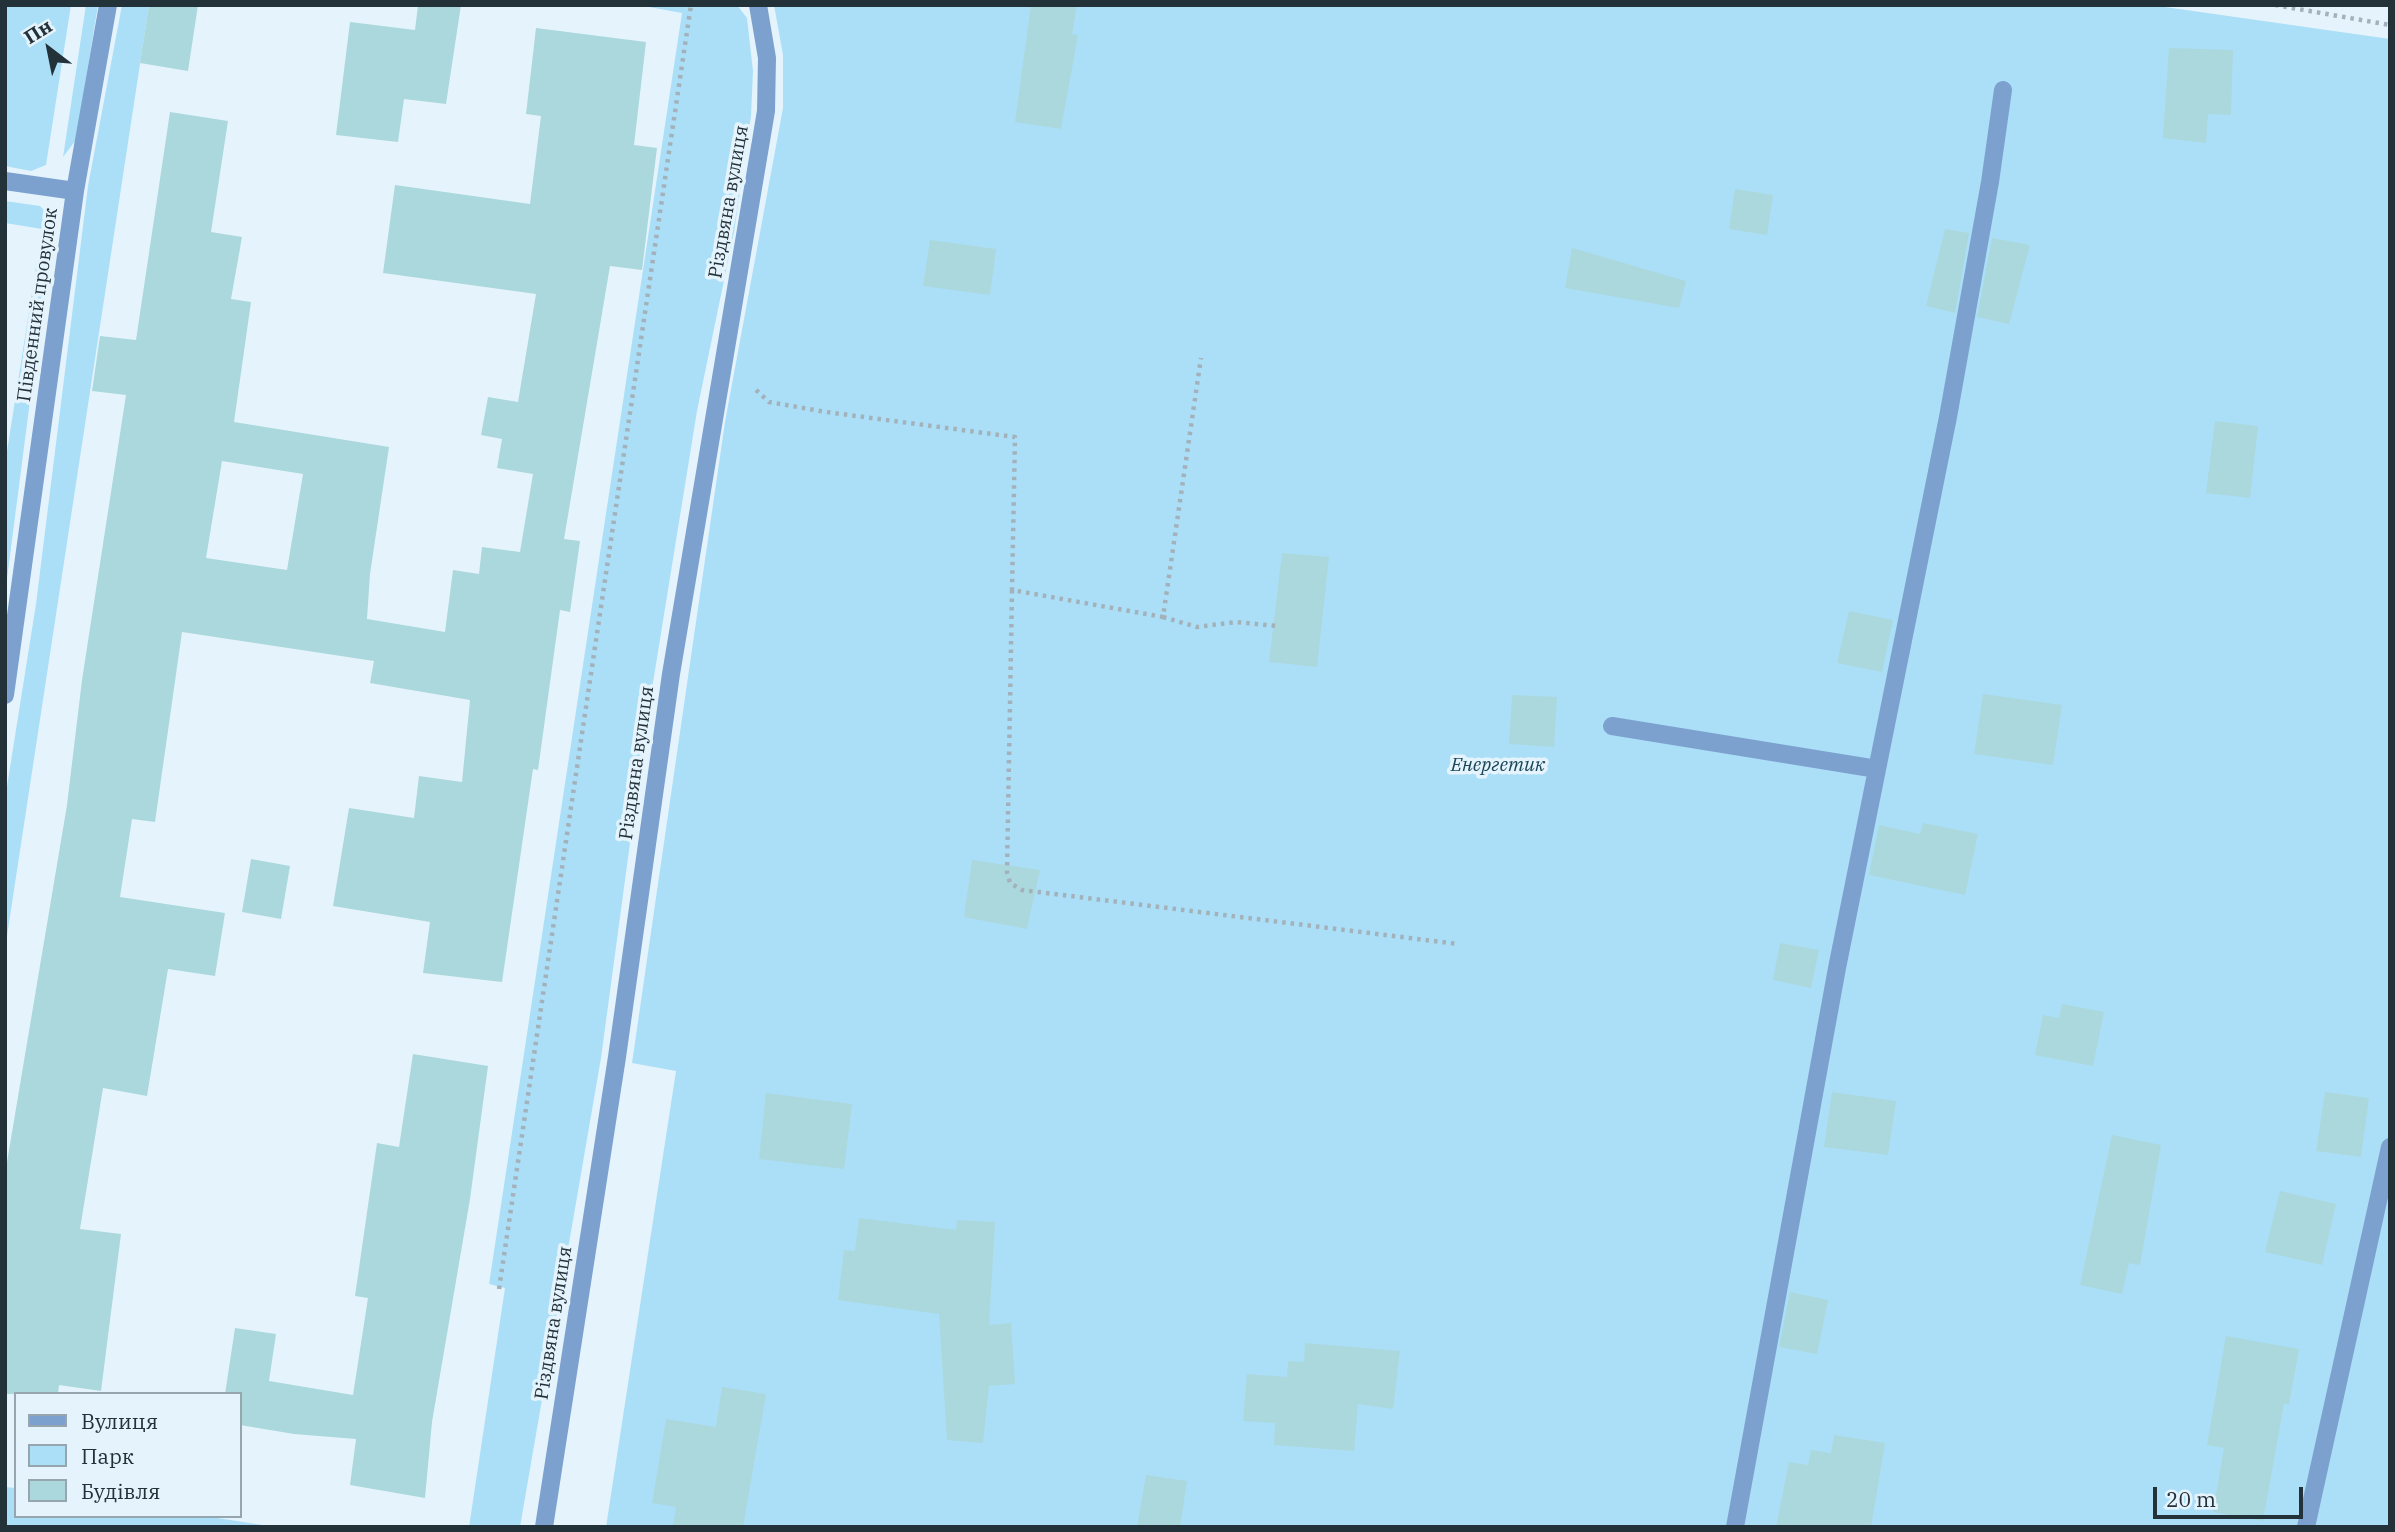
<!DOCTYPE html>
<meta charset="utf-8">
<style>
body{margin:0}
#map{position:relative;width:2395px;height:1532px;overflow:hidden;background:#e5f4fc;font-family:"IBM Plex Serif",serif}
canvas{display:block}
.frame{position:absolute;inset:0;border:7px solid #233239;pointer-events:none}
.legend{position:absolute;left:14px;top:1392px;width:228px;height:126px;box-sizing:border-box;background:#e5f4fc;border:2px solid #97a6ae;margin:0;padding:9px 12px;list-style:none;font-size:21px;color:#233239}
.legend li{display:flex;align-items:center;gap:14px;height:35px}
.legend b{width:35px;border:2px solid #97a6ae}
.north{position:absolute;left:14px;top:14px;width:70px;height:70px;-webkit-text-stroke:5px #e5f4fc;paint-order:stroke;rotate:328deg;font-size:19px;font-weight:700;line-height:28px;text-align:center;color:#233239}
.north::after{content:'';display:block;margin:auto;width:24px;height:32px;background:#233239;clip-path:polygon(50% 0,100% 100%,50% 72%,0 100%)}
.scale{position:absolute;left:2153px;top:1487px;width:150px;height:32px;box-sizing:border-box;border:4px solid #233239;border-top:0;padding-left:9px;font-size:21px;line-height:24px;white-space:nowrap;color:#233239;-webkit-text-stroke:5px #e5f4fc;paint-order:stroke}
</style>
<div id="map">
<canvas width="2395" height="1532"></canvas>
<div class="frame"></div>
<ul class="legend">
<li><b style="height:9px;background:#7da1ce"></b>Вулиця</li>
<li><b style="height:19px;background:#abdff8"></b>Парк</li>
<li><b style="height:19px;background:#abd8dc"></b>Будівля</li>
</ul>
<div class="north">Пн</div>
<div class="scale">20 m</div>
</div>
<script>
const context = document.querySelector('canvas').getContext('2d');
context.lineJoin = 'round';
function fillPath(path, color) { context.fillStyle = color; context.fill(path, 'evenodd'); }
const toPath = rows => new Path2D(rows.map(r => 'M' + r).join(''));
function trace(path, color, width, dash) { context.strokeStyle = color; context.lineWidth = width; context.lineCap = dash ? 'butt' : 'round'; context.setLineDash(dash || []); context.stroke(path); }
function drawText(font, color, halo, rows, align = 'center') {
  context.font = font + ' "IBM Plex Serif",serif'; context.lineWidth = 7; context.setLineDash([]); context.textBaseline = 'middle'; context.strokeStyle = halo; context.fillStyle = color; for (const [text, x, y, turn = 0] of rows) {
    context.save(); context.translate(x, y); context.rotate((+turn || 0) * Math.PI / 180); context.textAlign = isNaN(turn) ? turn : align; if (halo) context.strokeText(text, 0, 0); context.fillText(text, 0, 0); context.restore();
  }
}
const green = toPath([
 [5,5,71,5,46,165,31,171,5,166],
 [86,5,98,5,76,140,63,157],
 [122,5,149,5,5,949,5,799,36,604,88,186],
 [638,5,737,5,747,18,753,71,751,116,734,232,697,411,645,732,601,1058,520,1527,469,1527,505,1288,489,1284,682,13],
 [774,5,2151,5,2390,39,2390,1527,606,1527,676,1071,632,1063,725,422,783,108,783,55],
 [5,201,40,206,50,216,52,231,5,594,5,464,42,229,5,223],
 [5,1487,16,1488,16,1516,205,1516,275,1527,5,1527]
]);
const building = toPath([
 [149,5,198,5,188,71,140,63],
 [418,5,461,5,446,104,404,99,398,142,336,135,350,22,415,30],
 [1031,5,1077,5,1072,34,1078,35,1061,129,1015,122],
 [536,28,646,42,634,145,657,148,642,270,610,266,564,539,580,541,570,612,560,610,538,770,533,769,502,982,423,973,430,922,333,906,349,808,414,818,419,776,462,782,470,700,370,683,374,661,182,632,155,822,132,819,120,897,225,913,215,976,168,969,147,1096,103,1088,80,1229,121,1234,101,1391,59,1385,58,1394,5,1394,5,1174,67,805,82,680,126,395,92,391,100,336,136,340,170,112,228,121,211,232,242,237,231,299,251,302,234,422,389,447,370,574,367,619,445,632,453,570,479,574,482,547,520,552,533,474,497,468,502,439,481,435,488,397,518,402,536,294,383,273,395,185,530,204,541,116,526,114],
 [222,461,303,474,287,570,206,558],
 [2169,48,2233,50,2231,115,2208,114,2206,143,2163,138],
 [1735,189,1773,195,1767,235,1729,229],
 [1945,229,1969,233,1955,313,1926,306],
 [1992,238,2030,245,2009,324,1977,317],
 [930,240,996,249,990,295,923,286],
 [1572,248,1686,281,1679,308,1565,288],
 [2215,421,2258,426,2250,498,2206,493],
 [1282,553,1329,557,1317,667,1269,662],
 [1849,611,1893,620,1882,672,1837,663],
 [1983,694,2062,705,2053,765,1974,754],
 [1512,695,1557,697,1554,747,1509,744],
 [1923,823,1978,834,1965,895,1869,875,1879,825,1920,834],
 [251,859,290,866,281,919,242,912],
 [972,860,1040,870,1027,929,964,917],
 [1780,943,1819,950,1811,988,1773,980],
 [2062,1004,2104,1012,2093,1066,2035,1055,2043,1015,2059,1018],
 [413,1054,488,1066,470,1199,432,1422,425,1498,350,1485,356,1439,294,1434,240,1425,240,1394,225,1394,235,1328,276,1334,269,1381,353,1395,368,1298,355,1296,377,1143,399,1147],
 [1832,1092,1896,1101,1888,1155,1824,1147],
 [2325,1092,2369,1098,2361,1157,2316,1151],
 [766,1093,852,1104,844,1169,759,1159],
 [2112,1135,2161,1145,2140,1265,2129,1263,2122,1294,2080,1285],
 [2280,1191,2336,1204,2322,1265,2265,1252],
 [859,1218,956,1230,957,1220,995,1222,989,1325,1011,1323,1015,1384,989,1386,983,1443,947,1440,939,1314,838,1300,844,1250,855,1251],
 [1790,1292,1828,1300,1817,1354,1779,1347],
 [2226,1336,2299,1349,2289,1404,2284,1404,2263,1521,2213,1512,2224,1448,2207,1445],
 [1305,1343,1400,1351,1393,1409,1358,1404,1354,1451,1274,1445,1275,1423,1243,1421,1247,1374,1287,1377,1288,1361,1304,1362],
 [722,1387,766,1394,743,1527,673,1527,676,1507,652,1503,666,1419,716,1427],
 [1834,1435,1885,1443,1871,1527,1776,1527,1789,1462,1808,1465,1811,1450,1831,1453],
 [1146,1475,1187,1481,1180,1527,1137,1527]
]);
const path = toPath([
 [2275,5,2390,25],
 [756,390,769,402,826,412,1015,437,1012,590,1163,617,1201,358],
 [1012,590,1007,872,1010,883,1022,890,1458,944],
 [1163,617,1197,627,1236,622,1277,626],
 [499,1289,691,5]
]);
const minor = toPath([
 [5,181,75,191],
 [5,695,75,191,108,5],
 [1612,726,1877,769],
 [544,1527,617,1057,671,674,766,111,767,58,758,5],
 [1735,1527,1837,968,1948,417,1990,182,2003,90],
 [2306,1527,2390,1147]
]);
const streetNames = [
 ["Різдвяна вулиця",729,202,-80],
 ["Південний провулок",38,305,-82],
 ["Різдвяна вулиця",637,763,-82],
 ["Різдвяна вулиця",554,1323,-81]
];
const parkNames = [
 ["Енергетик",1498,766]
];
fillPath(green, '#abdff8');
fillPath(building, '#abd8dc');
trace(path, '#a3b2ba', 4.5, [3.5, 5]);
trace(minor, '#7da1ce', 18);
drawText('19px', '#233239', '#e5f4fc', streetNames);
drawText('italic 19px', '#1a4658', '#e5f4fc', parkNames);
</script>
